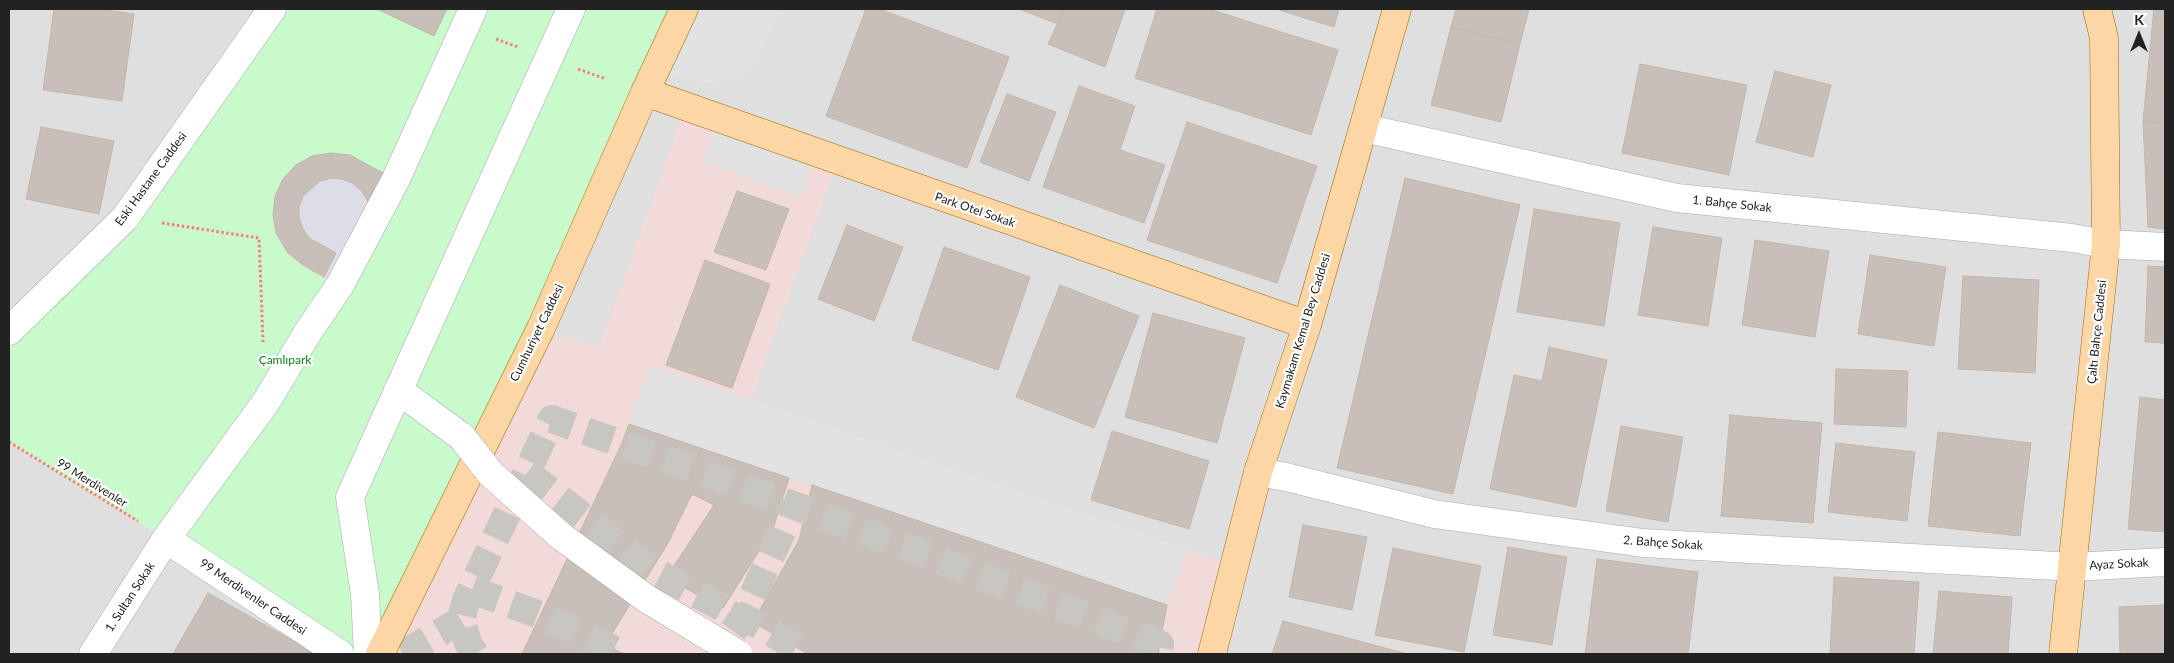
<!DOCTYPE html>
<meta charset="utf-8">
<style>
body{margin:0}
#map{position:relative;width:2174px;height:663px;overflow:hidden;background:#f2efe9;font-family:Lato,sans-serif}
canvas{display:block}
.frame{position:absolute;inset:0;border:10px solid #222;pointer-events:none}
.north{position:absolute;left:2114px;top:10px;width:50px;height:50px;-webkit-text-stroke:4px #fff;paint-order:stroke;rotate:0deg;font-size:14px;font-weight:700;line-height:20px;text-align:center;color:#222}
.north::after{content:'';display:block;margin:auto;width:18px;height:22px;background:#222;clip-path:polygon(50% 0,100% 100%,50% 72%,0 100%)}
</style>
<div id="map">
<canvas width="2174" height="663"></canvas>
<div class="frame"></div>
<div class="north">K</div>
</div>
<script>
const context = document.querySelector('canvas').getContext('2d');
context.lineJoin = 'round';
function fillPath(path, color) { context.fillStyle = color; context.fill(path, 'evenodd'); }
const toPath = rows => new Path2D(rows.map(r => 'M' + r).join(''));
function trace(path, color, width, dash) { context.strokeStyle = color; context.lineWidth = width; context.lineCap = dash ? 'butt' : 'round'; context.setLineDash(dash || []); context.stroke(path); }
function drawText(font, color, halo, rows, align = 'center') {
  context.font = font + ' Lato,sans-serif'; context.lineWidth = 4.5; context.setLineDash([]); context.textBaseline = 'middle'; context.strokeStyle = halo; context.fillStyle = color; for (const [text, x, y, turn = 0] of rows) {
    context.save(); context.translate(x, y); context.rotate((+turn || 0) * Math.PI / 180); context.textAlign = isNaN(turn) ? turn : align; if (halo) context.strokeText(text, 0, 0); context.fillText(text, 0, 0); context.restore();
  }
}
const residential = toPath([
 [9,9,2165,9,2165,654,9,654]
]);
const commercial = toPath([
 [684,112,835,168,750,402,1233,566,1212,654,380,654,541,328,599,348]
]);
const park = toPath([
 [272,9,683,9,380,654,340,654,166,539,9,442,9,331,125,218]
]);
const parking = toPath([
 [684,9,781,9,759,56,745,71,726,80,706,83,675,77,657,70],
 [716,124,814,160,801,197,702,161],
 [649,365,1187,549,1167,605,629,424]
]);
const plaza = toPath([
 [383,173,396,179,340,285,324,277,336,253,309,238,303,229,299,218,299,207,303,196,320,181,331,178,342,179,352,183,362,191,368,201]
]);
const building = toPath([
 [54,9,99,9,134,14,122,101,43,90,54,9],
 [377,9,447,9,434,36,377,9],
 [866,9,879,9,1009,57,967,168,826,116,866,9],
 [1019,9,1064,9,1058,24,1019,9],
 [1064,9,1125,9,1105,67,1048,44,1064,9],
 [1157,9,1209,9,1338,50,1311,135,1135,78,1157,9],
 [1276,9,1339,9,1334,27,1276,9],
 [1456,9,1529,9,1520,44,1451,27,1456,9],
 [2154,9,2165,9,2165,123,2143,121,2154,9],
 [1451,27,1520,44,1501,122,1431,105,1451,27],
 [1640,64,1747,85,1729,175,1622,153,1640,64],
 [1775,71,1831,85,1813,157,1756,142,1775,71],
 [1079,86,1135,106,1120,150,1165,165,1144,223,1043,187,1079,86],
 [1007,94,1056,112,1029,181,980,162,1007,94],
 [2143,121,2165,123,2165,229,2148,227,2143,121],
 [1187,122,1317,166,1277,283,1147,240,1187,122],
 [41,127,114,141,99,214,26,199,41,127],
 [331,153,350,155,383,173,368,202,362,191,352,183,342,179,331,178,320,181,303,196,299,207,299,218,303,229,309,238,336,253,324,277,303,265,287,252,276,233,273,215,275,196,283,179,296,165,312,156,331,153],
 [1405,178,1520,205,1453,494,1337,468,1405,178],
 [737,191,789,209,766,270,714,252,737,191],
 [1534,209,1620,223,1604,326,1517,312,1534,209],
 [847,225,903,247,874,321,818,299,847,225],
 [1653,227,1722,238,1708,326,1638,315,1653,227],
 [1755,240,1829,251,1815,337,1742,325,1755,240],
 [944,247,1030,277,998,370,912,340,944,247],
 [1870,255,1946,267,1934,346,1858,334,1870,255],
 [705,260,770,284,732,388,666,365,705,260],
 [2148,266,2165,267,2165,343,2145,342,2148,266],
 [1963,276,2039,280,2035,373,1958,369,1963,276],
 [1060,285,1139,316,1094,428,1016,397,1060,285],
 [1153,313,1245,338,1217,443,1125,417,1153,313],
 [1549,347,1607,360,1576,507,1490,489,1514,375,1542,381,1549,347],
 [1836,369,1908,371,1906,427,1834,424,1836,369],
 [2140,397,2165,400,2165,532,2128,529,2140,397],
 [1730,415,1822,423,1813,523,1721,516,1730,415],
 [629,424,789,478,773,529,723,608,666,578,714,505,692,494,668,543,605,645,624,654,522,654,622,443,629,424],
 [1621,426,1683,437,1668,522,1606,511,1621,426],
 [1112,431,1209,461,1189,529,1091,500,1112,431],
 [1938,432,2031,443,2020,536,1928,526,1938,432],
 [1836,443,1915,452,1907,521,1828,512,1836,443],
 [812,485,1167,605,1158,654,808,654,753,622,799,540,812,485],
 [1303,525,1367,537,1352,610,1289,597,1303,525],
 [1508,547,1567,557,1552,645,1493,635,1508,547],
 [1393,548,1481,566,1464,652,1375,635,1393,548],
 [1597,559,1698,572,1688,654,1585,654,1597,559],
 [1834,577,1919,582,1914,654,1830,654,1834,577],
 [1939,591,2012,597,2008,654,1933,654,1939,591],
 [208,593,315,653,173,654,208,593],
 [2165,605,2165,654,2120,654,2119,607,2165,605],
 [1283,621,1408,654,1272,654,1283,621]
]);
const minorTunnel = toPath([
 [527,473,652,570,723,608,753,622,808,654],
 [472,590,540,615,624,654],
 [733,631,743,617,794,505],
 [403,654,461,620],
 [475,654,468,643,461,620,466,600,552,419,807,510,1160,644,1158,654]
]);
const path = toPath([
 [496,39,518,47],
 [578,69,606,79],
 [162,223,259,238,263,342],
 [9,442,138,521]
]);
const minor = toPath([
 [1364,128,1677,198,2072,238,2106,244,2165,247],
 [9,331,125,218,272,9],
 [398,390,462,437],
 [1258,472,1286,477,1434,514,1643,543,2074,567,2165,562],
 [166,539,340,654],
 [93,654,166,539,266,402,308,332,340,285,396,179,473,9],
 [368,654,365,594,350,497,571,9]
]);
const major = toPath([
 [645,92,1307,325],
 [380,654,541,328,645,92,684,9],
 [1212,654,1258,472,1307,325,1397,9],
 [2063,654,2106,244,2104,38,2097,9]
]);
const minorBridge = toPath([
 [462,437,491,474,562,537,647,599,738,654]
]);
const streetNames = [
 ["Eski Hastane Caddesi",151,179,-54],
 ["1. Bahçe Sokak",1732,204,6],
 ["Park Otel Sokak",975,210,19],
 ["Kaymakam Kemal Bey Caddesi",1303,331,-73],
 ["Çaltı Bahçe Caddesi",2097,332,-84],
 ["Cumhuriyet Caddesi",537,333,-64],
 ["99 Merdivenler",92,483,32],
 ["2. Bahçe Sokak",1663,543,4],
 ["Ayaz Sokak",2119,564,-3],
 ["1. Sultan Sokak",130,597,-57],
 ["99 Merdivenler Caddesi",253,597,34]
];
const parkNames = [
 ["Çamlıpark",285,360]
];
fillPath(residential, '#e0dfdf');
fillPath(commercial, '#f2dad9');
fillPath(park, '#c8facc');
fillPath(parking, '#e2e2e2');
fillPath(plaza, '#dddde8');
fillPath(building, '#c7bfb8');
trace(building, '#c4b6ab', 1);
trace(minorTunnel, '#c8c6c1', 28, [28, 14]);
trace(minor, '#a9a9a9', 29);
trace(major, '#a06b00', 29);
trace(path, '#fa8072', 3, [2.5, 2.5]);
trace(minor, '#fff', 28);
trace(major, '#fcd6a4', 28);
trace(minorBridge, '#a9a9a9', 29, []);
trace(minorBridge, '#fff', 28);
drawText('12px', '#222', '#fff', streetNames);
drawText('12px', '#0c8416', '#fff', parkNames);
</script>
